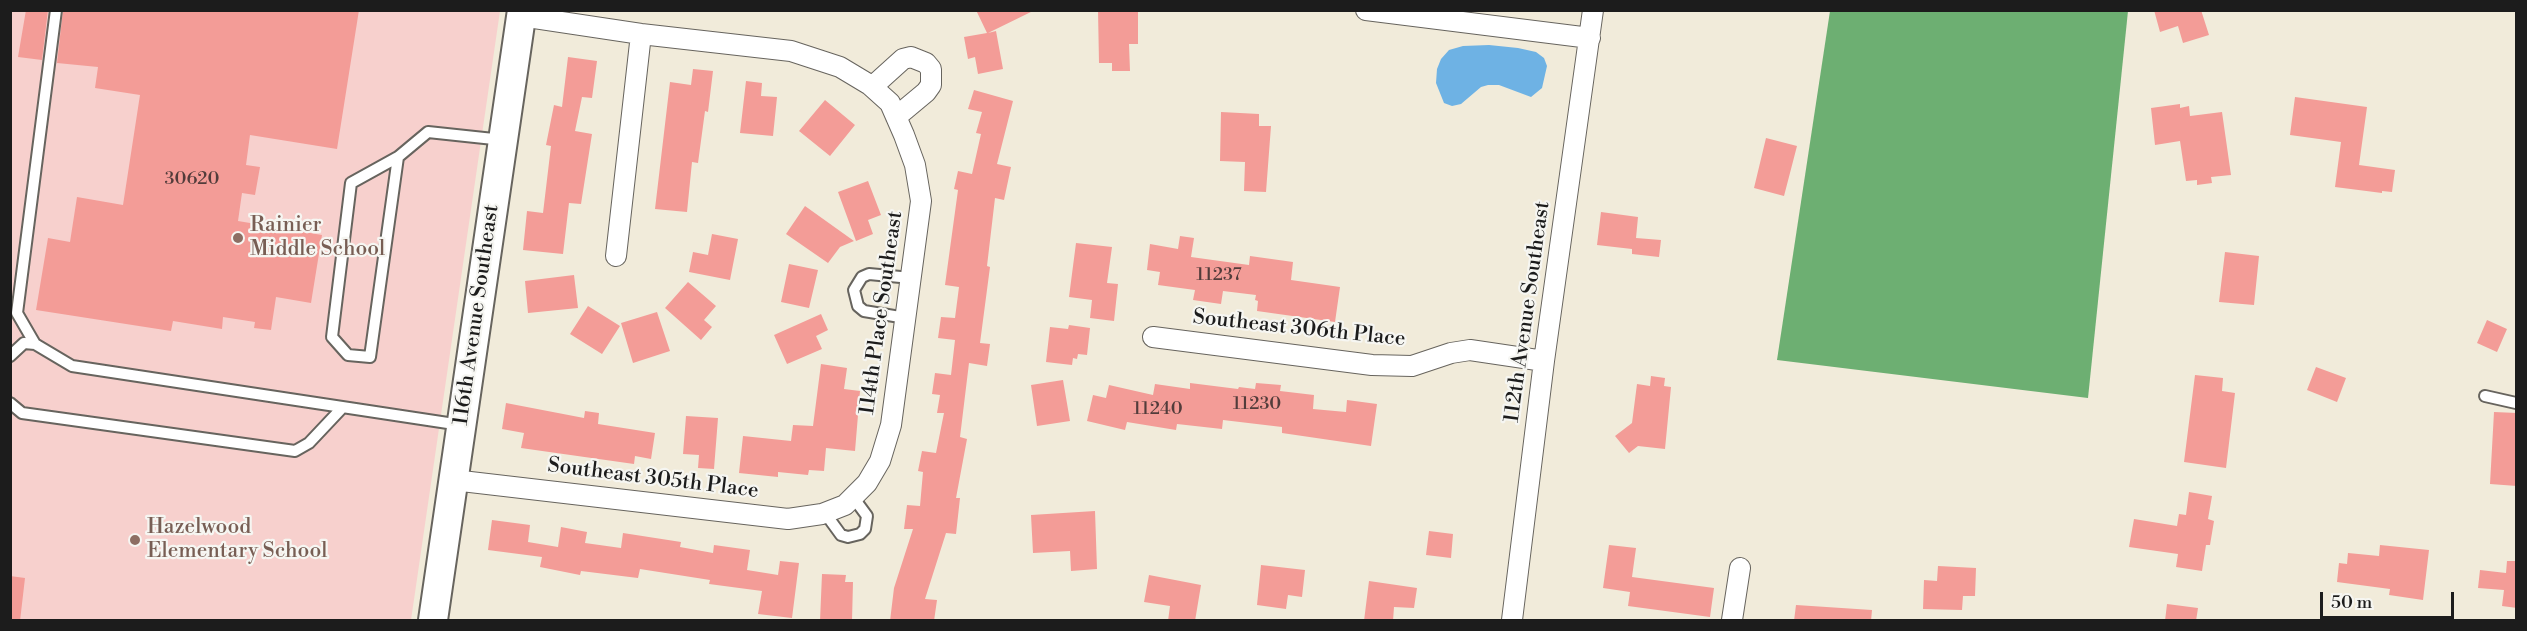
<!DOCTYPE html>
<style>
body{margin:0}
#map{position:relative;width:2527px;height:631px;overflow:hidden;background:#f1ebda;font-family:"Libre Bodoni",serif}
canvas{display:block}
.frame{position:absolute;inset:0;border:12px solid #1c1c1c;pointer-events:none}
.scale{position:absolute;left:2320px;top:592px;width:134px;height:27px;box-sizing:border-box;border:3px solid #1c1c1c;border-top:0;padding-left:8px;font-size:18px;line-height:21px;white-space:nowrap;color:#1c1c1c;-webkit-text-stroke:4px #f6f6f2;paint-order:stroke}
</style>
<div id="map">
<canvas width="2527" height="631"></canvas>
<div class="frame"></div>
<div class="scale">50 m</div>
</div>
<script>
const context = document.querySelector('canvas').getContext('2d');
context.lineJoin = 'round';
function fillPath(path, color) { context.fillStyle = color; context.fill(path, 'evenodd'); }
const toPath = rows => new Path2D(rows.map(r => 'M' + r).join(''));
function trace(path, color, width, dash) { context.strokeStyle = color; context.lineWidth = width; context.lineCap = dash ? 'butt' : 'round'; context.setLineDash(dash || []); context.stroke(path); }
function drawText(font, color, halo, rows, align = 'center') {
  context.font = font + ' "Libre Bodoni",serif'; context.lineWidth = 4.5; context.setLineDash([]); context.textBaseline = 'middle'; context.strokeStyle = halo; context.fillStyle = color; for (const [text, x, y, turn = 0] of rows) {
    context.save(); context.translate(x, y); context.rotate((+turn || 0) * Math.PI / 180); context.textAlign = isNaN(turn) ? turn : align; if (halo) context.strokeText(text, 0, 0); context.fillText(text, 0, 0); context.restore();
  }
}
const built = toPath([
 [10,11,500,11,411,620,11,620]
]);
const forest = toPath([
 [1830,11,2128,11,2088,398,1777,360]
]);
const water = toPath([
 [1489,45,1518,48,1536,52,1544,58,1547,66,1542,88,1531,97,1499,85,1488,85,1481,87,1461,104,1452,106,1444,103,1436,83,1437,69,1441,59,1449,50,1463,46]
]);
const building = toPath([
 [26,10,48,10,42,60,18,57],
 [63,10,359,10,337,149,250,135,246,165,260,167,255,195,242,193,238,221,322,235,311,303,276,297,271,330,254,328,255,322,223,317,222,329,173,321,171,331,36,310,48,238,70,242,77,197,123,205,140,95,95,88,98,67,57,63],
 [976,10,1035,10,988,33,996,31,1003,69,978,74,975,57,968,59,964,37,987,33],
 [1098,10,1138,10,1138,44,1129,44,1130,71,1112,71,1112,63,1099,63],
 [2154,10,2201,10,2209,35,2183,43,2178,26,2160,32],
 [568,57,597,61,592,98,582,97,575,131,592,134,581,204,569,203,563,254,523,250,527,211,543,213,551,146,546,145,554,105,562,107],
 [693,69,713,71,708,112,705,111,698,163,692,162,687,212,655,209,670,82,691,85],
 [746,81,762,83,761,96,777,97,773,136,740,133],
 [974,90,1013,101,997,164,1011,167,1004,200,995,198,987,266,990,267,980,343,990,344,987,366,969,363,960,437,967,439,956,498,960,498,956,534,946,533,925,599,937,600,934,621,890,621,894,588,913,529,904,529,907,505,920,506,923,472,918,471,922,451,936,453,944,413,937,413,940,395,932,394,935,373,951,375,955,340,938,338,941,317,955,318,959,287,945,285,958,190,954,189,958,171,972,174,981,134,976,133,982,112,968,109],
 [2295,97,2367,107,2359,165,2395,170,2392,192,2382,191,2382,193,2335,187,2341,142,2290,135],
 [825,100,855,125,830,156,799,131],
 [2180,104,2180,108,2189,106,2190,116,2222,112,2231,175,2211,177,2212,183,2197,185,2197,180,2186,181,2180,141,2155,145,2151,108],
 [1221,112,1259,114,1259,126,1271,126,1266,192,1244,191,1245,162,1220,161],
 [1766,138,1797,146,1784,196,1754,188],
 [868,181,881,215,868,220,873,234,856,241,838,192],
 [805,206,854,241,840,247,828,263,786,234],
 [1601,212,1638,217,1636,238,1661,240,1659,257,1632,254,1632,249,1597,245],
 [712,234,738,239,730,280,689,272,693,252,708,255],
 [1180,236,1194,238,1191,257,1249,265,1250,256,1293,262,1291,280,1340,287,1335,322,1257,311,1258,301,1255,300,1256,295,1223,291,1221,304,1193,300,1195,290,1158,285,1160,272,1147,270,1150,244,1178,249],
 [1076,243,1112,247,1107,283,1118,284,1114,321,1090,318,1092,300,1069,297],
 [2225,252,2259,256,2254,305,2219,302],
 [789,264,818,270,809,308,781,302],
 [574,275,578,308,528,313,525,281],
 [688,282,716,306,704,320,712,327,701,340,665,308],
 [588,306,620,326,602,354,570,334],
 [657,312,670,351,633,363,621,323],
 [821,314,828,330,816,336,822,349,787,364,774,335],
 [2487,320,2507,329,2497,352,2477,343],
 [1069,325,1090,328,1087,355,1078,354,1077,359,1073,358,1072,365,1046,362,1050,327,1068,329],
 [821,364,847,368,844,389,860,391,855,451,826,448,824,471,809,470,808,475,778,472,778,477,739,473,743,436,791,441,793,425,813,426],
 [2316,367,2346,378,2337,402,2307,390],
 [2195,375,2223,378,2222,391,2235,393,2226,468,2184,462],
 [1651,376,1665,378,1664,386,1671,387,1665,449,1638,446,1629,453,1615,436,1632,423,1637,384,1650,386],
 [1063,380,1070,421,1037,426,1031,385],
 [1190,383,1238,389,1239,387,1255,389,1256,383,1281,385,1280,391,1314,395,1313,409,1346,412,1347,400,1377,404,1371,446,1282,433,1282,427,1223,420,1222,429,1177,424,1176,430,1127,422,1125,430,1087,421,1093,395,1106,398,1109,385,1153,395,1155,384,1190,389],
 [506,403,584,418,585,411,599,413,598,424,655,433,651,459,635,456,634,464,521,448,524,433,502,429],
 [2494,412,2517,413,2517,486,2490,484],
 [686,416,718,418,714,469,698,468,699,455,683,454],
 [2189,492,2212,496,2208,519,2214,521,2210,545,2206,545,2202,571,2176,567,2178,554,2129,547,2134,519,2177,526,2179,514,2186,515],
 [1095,511,1097,569,1071,571,1070,551,1033,553,1031,515],
 [492,520,530,525,528,542,558,547,561,527,587,532,585,543,621,548,623,533,681,542,680,547,713,553,714,545,750,550,747,570,778,575,780,561,799,563,792,618,758,614,762,591,709,584,710,580,640,569,638,578,581,571,580,575,540,567,542,557,488,550],
 [1429,531,1453,534,1451,558,1426,555],
 [1609,545,1636,548,1632,577,1714,588,1710,617,1628,606,1630,592,1603,588],
 [2380,545,2429,550,2423,600,2389,595,2390,589,2337,582,2339,563,2347,564,2348,553,2379,556],
 [2507,561,2517,561,2517,608,2502,606,2504,590,2478,588,2480,570,2506,573],
 [1261,565,1305,570,1302,597,1288,595,1286,609,1257,605],
 [1938,566,1976,568,1975,596,1963,596,1962,610,1923,609,1924,580,1937,581],
 [822,574,846,575,845,582,853,582,852,621,820,621],
 [1149,575,1201,585,1195,621,1168,621,1170,606,1144,602],
 [10,576,25,578,20,621,10,621],
 [1369,581,1417,588,1414,608,1394,607,1393,621,1364,621],
 [2167,604,2198,608,2196,621,2165,621],
 [1796,605,1872,610,1871,621,1794,621]
]);
const lane = toPath([
 [398,157,370,357,348,355,332,337,351,183,398,157,428,132,503,140],
 [906,318,864,311,858,306,854,290,862,277,869,274,911,278],
 [35,344,17,313,56,10],
 [10,356,24,343,35,344,72,366,461,425],
 [2485,396,2516,403],
 [10,403,22,413,295,451,309,443,342,408],
 [825,513,841,535,848,537,860,534,865,529,867,516,853,497]
]);
const street = toPath([
 [1366,10,1590,38],
 [872,87,903,59,911,57,926,63,931,69,931,85,926,92,896,117],
 [616,256,641,34],
 [1153,337,1372,365,1412,366,1451,353,1470,350,1544,361],
 [453,480,788,519,822,514,845,505,867,483,880,461,891,425,921,201,915,165,904,135,890,103,870,85,840,67,791,51,641,34,521,16],
 [1512,620,1544,361,1593,10],
 [1732,620,1740,568]
]);
const secondary = toPath([
 [433,620,522,10]
]);
const markers = [
 [238,238,6,"#8d6e63"],
 [135,540,6,"#8d6e63"]
];
const numberNames = [
 ["30620",192,180],
 ["11237",1219,276],
 ["11230",1257,405],
 ["11240",1158,410]
];
const educationNames = [
 ["Rainier",250,226],
 ["Middle School",250,250],
 ["Hazelwood",147,528],
 ["Elementary School",147,552]
];
const streetNames = [
 ["112th Avenue Southeast",1528,312,-82],
 ["114th Place Southeast",882,313,-82],
 ["116th Avenue Southeast",477,315,-82],
 ["Southeast 306th Place",1299,329,6],
 ["Southeast 305th Place",653,479,7]
];
fillPath(built, '#f7d0cd');
fillPath(forest, '#6daf72');
fillPath(water, '#6eb2e4');
fillPath(building, '#f39c97');
trace(lane, '#67645e', 14);
trace(street, '#67645e', 22);
trace(secondary, '#67645e', 32);
trace(lane, '#fff', 10);
trace(street, '#fff', 20);
trace(secondary, '#fff', 28);
for (const [x, y, r, color] of markers) { const dot = new Path2D(); dot.arc(x, y, r, 0, 2 * Math.PI); context.fillStyle = color; context.fill(dot); trace(dot, '#f6f6f2', 2); }
drawText('18px', '#523c3b', null, numberNames);
drawText('21px', '#785e54', '#f6f6f2', educationNames, 'left');
drawText('21px', '#1c1c1c', '#f6f6f2', streetNames);
</script>
